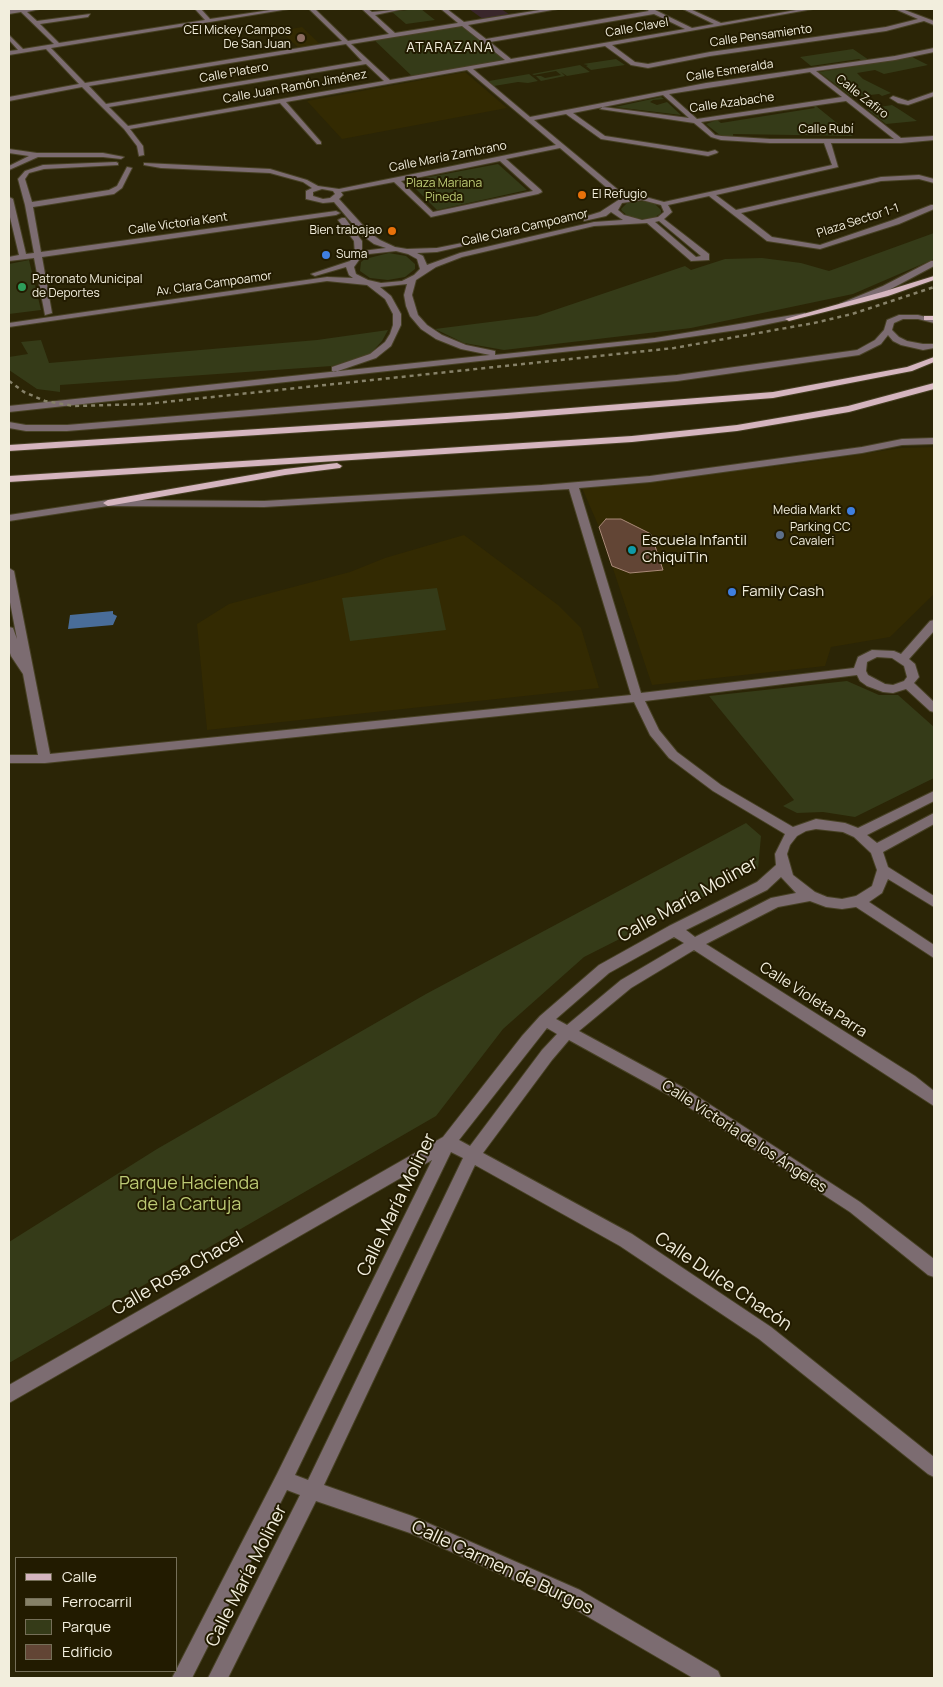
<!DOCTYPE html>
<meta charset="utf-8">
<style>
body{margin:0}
#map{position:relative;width:943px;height:1687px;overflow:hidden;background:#2b2506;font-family:Manrope,sans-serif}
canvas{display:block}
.frame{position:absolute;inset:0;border:10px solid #f2eedd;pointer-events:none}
.legend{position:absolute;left:15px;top:1557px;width:162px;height:115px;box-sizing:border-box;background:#221b00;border:1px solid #756f58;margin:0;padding:6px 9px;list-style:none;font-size:15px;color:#f2eedd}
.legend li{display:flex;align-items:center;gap:10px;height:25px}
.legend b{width:25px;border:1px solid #756f58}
</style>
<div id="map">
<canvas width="943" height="1687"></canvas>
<div class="frame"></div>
<ul class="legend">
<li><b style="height:6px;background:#d5b5bf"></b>Calle</li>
<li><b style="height:6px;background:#868168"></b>Ferrocarril</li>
<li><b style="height:14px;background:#353b18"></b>Parque</li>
<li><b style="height:14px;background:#624535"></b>Edificio</li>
</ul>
</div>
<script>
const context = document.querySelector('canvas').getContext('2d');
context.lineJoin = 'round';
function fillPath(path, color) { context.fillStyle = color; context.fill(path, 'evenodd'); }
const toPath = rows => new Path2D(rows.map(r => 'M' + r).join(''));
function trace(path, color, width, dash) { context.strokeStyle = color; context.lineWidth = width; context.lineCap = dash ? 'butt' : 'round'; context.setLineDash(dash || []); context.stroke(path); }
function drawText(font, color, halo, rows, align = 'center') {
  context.font = font + ' Manrope,sans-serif'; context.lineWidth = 4; context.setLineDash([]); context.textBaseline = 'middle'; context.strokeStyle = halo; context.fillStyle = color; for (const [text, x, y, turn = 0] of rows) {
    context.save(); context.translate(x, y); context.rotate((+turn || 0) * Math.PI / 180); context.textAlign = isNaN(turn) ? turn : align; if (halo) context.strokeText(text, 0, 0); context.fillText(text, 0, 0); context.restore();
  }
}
const built = toPath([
 [302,27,321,45,299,48,280,31],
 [465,72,507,108,342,139,307,101],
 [934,447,934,594,890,637,831,647,825,666,652,685,599,527,582,488,802,463,901,448],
 [464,535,558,605,581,628,599,688,207,730,197,624,229,604,350,572,385,558]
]);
const industrial = toPath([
 [469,9,501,9,509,14,483,19]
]);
const green = toPath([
 [415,9,421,9,435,20,406,24,392,12],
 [462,24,510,61,414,78,372,38],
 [853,49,869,60,862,61,859,59,811,66,800,57],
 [912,57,928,65,884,74,875,70,857,73,863,79,891,93,882,96,879,94,852,97,819,72],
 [616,59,625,65,591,70,586,66,588,65,583,64],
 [580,65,590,72,567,76,561,72,565,76,541,81,536,76,541,76,545,78,561,75,556,71,534,75,532,74],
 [529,74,538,81,528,83,518,82,494,86,489,81],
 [661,97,664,99,653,100,650,102,657,105,667,102,681,115,615,107],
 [892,105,897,108,917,121,886,124,867,109],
 [813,106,816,106,853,136,733,134,733,137,721,136,706,124,717,120,721,123,815,108],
 [498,164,527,190,437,210,408,181],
 [644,201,655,204,661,210,661,213,654,218,642,219,629,217,622,211,621,209,627,203],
 [934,233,934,259,853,294,691,328,504,350,464,343,435,329,537,316,685,266,691,270,725,259,762,258,801,263,829,271],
 [389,253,406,256,415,264,415,269,405,277,388,280,370,278,360,271,361,262,365,259],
 [29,260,41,310,9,314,9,264],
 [388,330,382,341,370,354,332,366,60,385,60,392,37,389,9,370,9,357,28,354,21,342,41,340,49,363,317,340],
 [437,588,446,630,350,641,342,598],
 [847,681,879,695,898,695,934,727,934,778,855,817,823,812,797,813,783,806,794,800,709,696],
 [746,823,761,836,758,869,584,957,503,1029,436,1116,9,1363,9,1242,157,1149,426,994]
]);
const water = toPath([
 [113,611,113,614,117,616,113,625,68,629,70,615]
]);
const building = toPath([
 [606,519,621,519,651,534,663,570,630,573,612,566,599,527,606,519]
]);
const minor = toPath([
 [20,9,40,9,27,12,37,21,90,14,88,17,40,24,59,43,205,20,195,9,201,9,210,19,277,9,289,9,51,48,85,83,342,41,309,9,315,9,348,41,389,34,362,9,368,9,372,12,404,9,375,15,395,33,458,23,441,9,447,9,464,22,546,9,558,9,468,25,486,39,649,11,646,9,653,9,692,28,714,24,683,9,690,9,721,23,802,9,813,9,612,45,635,62,648,64,710,52,886,27,918,19,895,9,902,9,934,21,934,25,924,21,886,31,710,56,648,68,631,65,605,46,473,69,530,117,706,83,895,56,934,48,934,52,895,60,816,71,901,138,934,136,934,140,901,143,831,143,838,167,716,195,736,210,881,177,919,175,934,179,934,183,919,179,881,181,741,213,772,237,820,245,893,220,931,205,934,205,934,209,899,224,820,249,767,241,709,196,668,205,672,212,664,219,709,254,709,260,691,261,647,223,594,226,462,257,436,267,416,280,412,295,418,315,427,325,442,335,466,345,495,351,495,355,655,338,805,313,805,317,802,317,744,329,655,342,9,412,9,406,490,355,461,349,436,339,421,329,410,316,406,306,404,295,407,284,380,287,391,296,401,314,401,325,391,346,376,358,335,372,332,371,332,367,370,354,385,342,390,334,393,325,393,314,385,299,367,285,327,281,9,327,9,323,327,277,353,278,349,275,346,267,315,276,311,274,350,261,355,255,354,241,338,220,342,218,345,218,362,241,362,251,386,248,374,244,363,236,334,202,323,203,306,199,306,191,312,188,303,182,270,173,161,168,144,165,144,163,270,169,307,180,318,186,339,189,556,145,467,70,286,102,321,142,321,144,317,144,280,103,130,129,143,146,144,155,139,156,137,146,124,129,82,87,9,101,9,97,79,84,46,49,9,55,9,51,18,50,9,40,9,35,23,49,54,44,21,12,9,14,9,10,20,9],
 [654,14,685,29,511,59,490,42,654,14],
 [462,26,505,60,390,80,351,44,462,26],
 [346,44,362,61,106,104,89,86,346,44],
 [366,64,384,81,128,126,109,107,366,64],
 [810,72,842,97,697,119,669,94,810,72],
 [663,95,689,118,603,107,600,109,694,123,711,137,721,140,770,143,824,143,832,165,664,202,642,196,628,198,534,120,566,114,601,139,708,156,717,153,718,152,715,150,708,152,605,136,573,113,663,95],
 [846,101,894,139,770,139,721,136,715,135,701,122,846,101],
 [560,148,620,199,600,212,584,217,584,221,606,216,611,212,623,220,594,222,460,253,427,265,423,256,417,253,437,252,476,243,472,241,437,248,407,249,395,247,380,240,369,232,339,199,343,195,341,192,394,182,431,217,538,194,542,192,541,190,506,159,560,148],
 [500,161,533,191,433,212,401,181,500,161],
 [322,189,333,191,335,194,330,198,323,199,313,196,313,192,322,189],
 [642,200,661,205,664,212,658,217,642,220,624,215,618,210,622,203,642,200],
 [659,221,701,256,696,257,655,222,659,221],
 [396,251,408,254,417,259,420,269,414,275,402,281,381,283,368,280,356,274,354,267,359,260,369,254,396,251],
 [934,92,934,96,908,105,898,103,890,98,893,96,908,101,934,92],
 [9,149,37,153,103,153,124,157,121,159,103,157,38,157,9,170,9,166,29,156,9,153,9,149],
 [116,162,118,163,118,165,44,169,29,173,25,179,32,202,109,190,117,186,127,167,132,168,122,188,114,194,33,207,41,252,336,211,340,213,336,215,42,257,52,313,45,315,34,258,9,261,9,257,19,255,9,213,9,197,13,199,26,254,34,253,25,205,18,179,25,171,43,165,116,162],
 [931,261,934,261,934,266,889,290,846,306,839,304,883,286,931,261],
 [899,315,918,315,934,319,934,323,918,319,903,319,894,323,892,330,899,337,907,341,923,344,934,344,934,348,923,350,901,345,893,341,888,335,881,344,859,355,677,381,67,431,26,431,9,428,9,422,26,425,67,425,677,375,857,350,875,340,884,330,887,320,899,315],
 [934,438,934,444,902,445,862,453,650,482,579,488,641,693,854,668,858,657,872,650,894,651,901,654,930,621,934,620,934,631,909,659,915,664,919,677,914,683,934,702,934,712,930,711,906,689,893,693,883,692,867,686,860,681,857,675,645,701,659,730,677,752,721,785,793,827,816,819,845,823,858,828,934,791,934,801,867,835,877,843,934,813,934,824,883,852,888,867,934,896,934,907,888,879,882,893,869,902,934,945,934,958,856,907,842,909,826,907,810,901,778,907,706,944,915,1076,934,1091,934,1106,694,950,631,988,579,1031,686,1089,860,1202,934,1259,934,1277,928,1275,850,1212,676,1099,569,1040,552,1060,483,1153,632,1234,771,1327,934,1457,934,1477,928,1474,759,1339,620,1246,475,1165,324,1485,412,1516,580,1590,718,1671,721,1678,693,1678,566,1604,410,1533,316,1501,228,1678,208,1678,300,1495,287,1490,192,1678,172,1678,277,1474,432,1160,9,1403,9,1385,443,1137,522,1036,540,1016,599,965,669,926,757,882,776,865,775,854,785,834,713,791,669,758,650,735,634,702,45,763,9,763,9,755,38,755,23,674,11,656,9,650,9,627,13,628,17,639,9,597,9,568,14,571,50,754,631,695,569,489,264,507,108,506,9,521,9,515,108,500,264,501,542,485,650,476,862,447,902,439,934,438],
 [877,657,892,658,904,666,907,677,904,681,893,685,885,684,868,675,866,671,867,662,877,657],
 [816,829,843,832,854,837,871,853,877,870,872,886,856,896,842,899,827,897,815,892,793,875,787,854,790,845,797,836,806,831,816,829],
 [781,877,796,893,771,898,695,937,686,930,767,890,781,877],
 [674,937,684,943,621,980,567,1025,556,1019,609,973,674,937],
 [547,1028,557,1034,542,1050,470,1146,459,1140,547,1028],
 [451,1152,463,1158,308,1480,295,1475,451,1152]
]);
const major = toPath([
 [934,276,934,280,888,296,789,321,785,319,882,292,934,276],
 [924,316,934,316,934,320,924,320,924,316],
 [934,357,934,362,912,371,773,398,507,419,9,451,9,445,507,413,773,392,907,367,934,357],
 [934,383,934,389,849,412,737,431,632,442,9,482,9,476,632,436,737,425,848,406,934,383],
 [337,463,342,466,340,468,285,475,108,506,103,503,108,500,285,469,337,463]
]);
const rail = toPath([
 [9,381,24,392,45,401,74,406,146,404,674,348,814,323,852,314,934,287]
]);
const markers = [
 [301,38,5,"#8d6e63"],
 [582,195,5,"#e8710a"],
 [392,231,5,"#e8710a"],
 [326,255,5,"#3f7fe0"],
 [22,287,5,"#2e9e5b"],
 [851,511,5,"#3f7fe0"],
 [780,535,5,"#5c6f8a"],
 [632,550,5,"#0f9aa8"],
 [732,592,5,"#3f7fe0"]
];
const farStreetnames = [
 ["Calle Clavel",637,28,-10],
 ["Calle Pensamiento",761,36,-8],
 ["Calle Esmeralda",730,71,-9],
 ["Calle Platero",234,73,-10],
 ["Calle Juan Ramón Jiménez",295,87,-10],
 ["Calle Zafiro",862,97,38],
 ["Calle Azabache",732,103,-8],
 ["Calle Rubí",826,130],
 ["Calle María Zambrano",448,157,-11],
 ["Plaza Sector 1-1",858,221,-18],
 ["Calle Victoria Kent",178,224,-8],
 ["Calle Clara Campoamor",525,228,-13],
 ["Av. Clara Campoamor",214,284,-8]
];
const farPoinames = [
 ["CEI Mickey Campos",291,31,"right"],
 ["De San Juan",291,45,"right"],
 ["El Refugio",592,195],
 ["Bien trabajao",382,231,"right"],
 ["Suma",336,255],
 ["Patronato Municipal",32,280],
 ["de Deportes",32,294],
 ["Media Markt",841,511,"right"],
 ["Parking CC",790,528],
 ["Cavaleri",790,542]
];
const farParknames = [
 ["Plaza Mariana",444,184],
 ["Pineda",444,198]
];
const farNeighbourhoodnames = [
 ["ATARAZANA",450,48]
];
const poiNames = [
 ["Escuela Infantil",642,541],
 ["ChiquiTin",642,558],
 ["Family Cash",742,592]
];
const streetNames = [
 ["Calle Violeta Parra",813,1000,33],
 ["Calle Victoria de los Ángeles",744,1137,33]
];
const nearStreetnames = [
 ["Calle María Moliner",688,900,-29],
 ["Calle María Moliner",397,1205,-64],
 ["Calle Rosa Chacel",178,1274,-30],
 ["Calle Dulce Chacón",723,1282,34],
 ["Calle Carmen de Burgos",502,1568,25],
 ["Calle María Moliner",247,1576,-63]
];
const nearParknames = [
 ["Parque Hacienda",189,1184],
 ["de la Cartuja",189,1205]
];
fillPath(built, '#332a02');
fillPath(industrial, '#39262b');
fillPath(green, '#353b18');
fillPath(water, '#496d99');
fillPath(building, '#624535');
trace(building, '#a98977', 1);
trace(minor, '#474124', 2);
trace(major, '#474124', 2);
fillPath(minor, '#7c6c71');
fillPath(major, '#d5b5bf');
trace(rail, '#868168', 2.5, [4, 4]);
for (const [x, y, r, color] of markers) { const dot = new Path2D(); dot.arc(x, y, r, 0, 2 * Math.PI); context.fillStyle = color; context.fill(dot); trace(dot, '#221b00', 2); }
drawText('12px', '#f2eedd', '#221b00', farStreetnames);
drawText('12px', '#f2eedd', '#221b00', farPoinames, 'left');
drawText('12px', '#bcca74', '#221b00', farParknames);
context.letterSpacing = '1px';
drawText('14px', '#f2eedd', '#221b00', farNeighbourhoodnames);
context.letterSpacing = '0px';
drawText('15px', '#f2eedd', '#221b00', poiNames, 'left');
drawText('15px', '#f2eedd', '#221b00', streetNames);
drawText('18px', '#f2eedd', '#221b00', nearStreetnames);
drawText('18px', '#bcca74', '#221b00', nearParknames);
</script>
